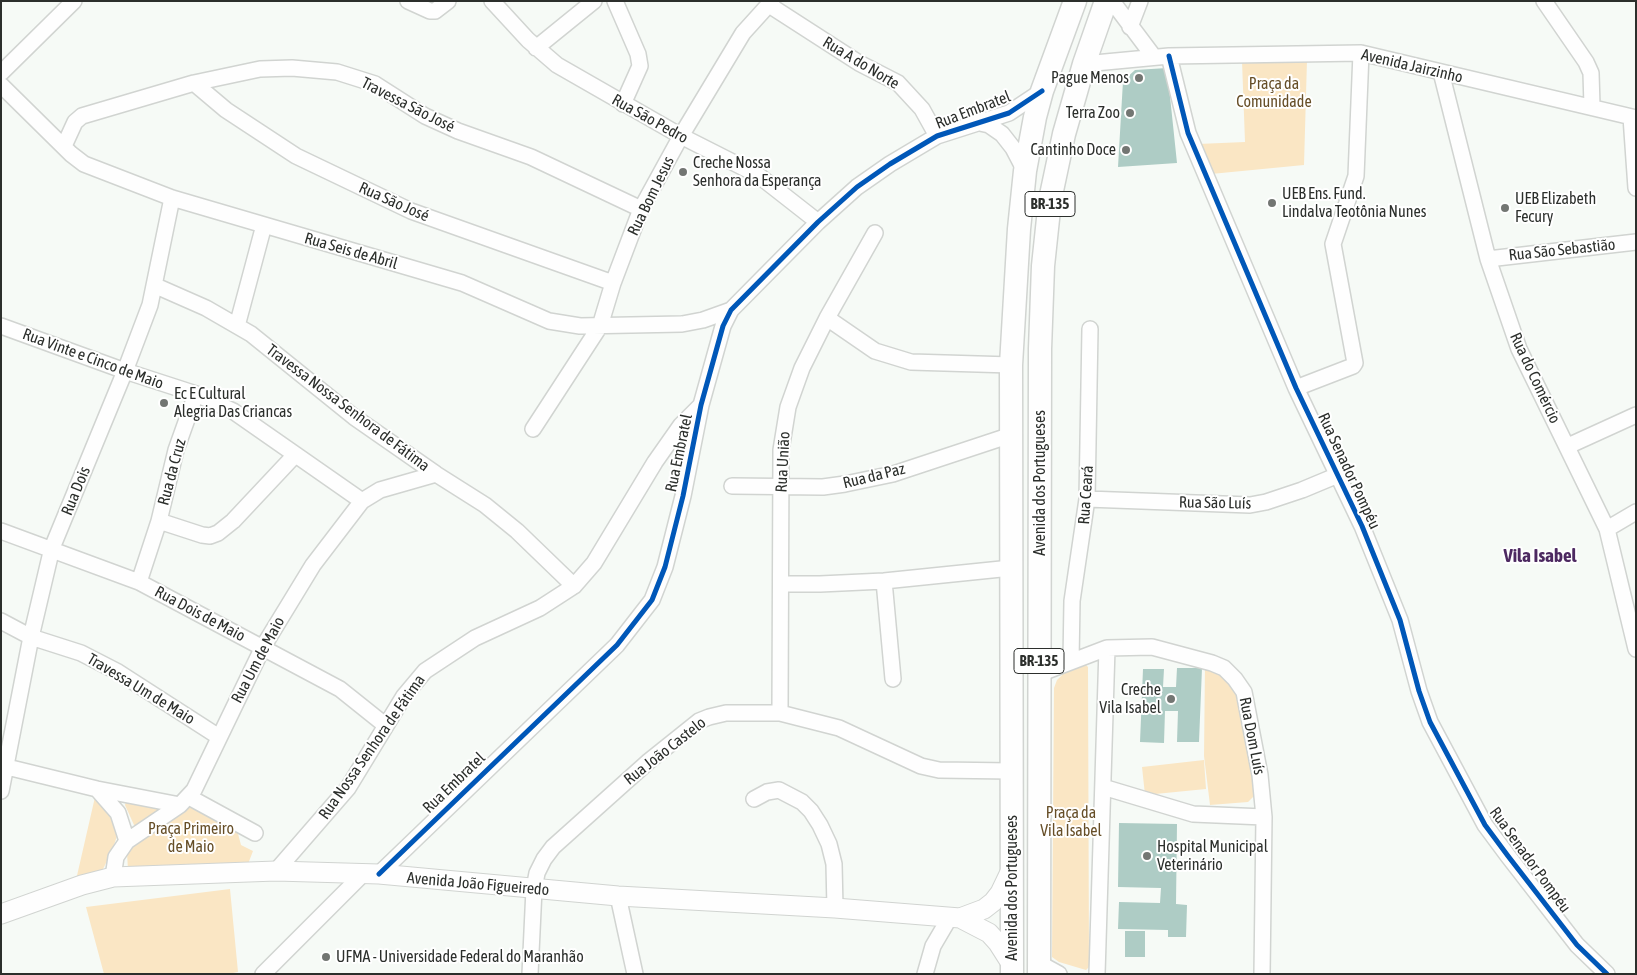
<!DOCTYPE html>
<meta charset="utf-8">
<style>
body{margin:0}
#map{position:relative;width:1637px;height:975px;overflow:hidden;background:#f6faf6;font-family:"Asap Condensed",sans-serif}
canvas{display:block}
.frame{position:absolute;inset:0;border:2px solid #2c2f2c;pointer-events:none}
</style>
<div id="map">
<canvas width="1637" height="975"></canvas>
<div class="frame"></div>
</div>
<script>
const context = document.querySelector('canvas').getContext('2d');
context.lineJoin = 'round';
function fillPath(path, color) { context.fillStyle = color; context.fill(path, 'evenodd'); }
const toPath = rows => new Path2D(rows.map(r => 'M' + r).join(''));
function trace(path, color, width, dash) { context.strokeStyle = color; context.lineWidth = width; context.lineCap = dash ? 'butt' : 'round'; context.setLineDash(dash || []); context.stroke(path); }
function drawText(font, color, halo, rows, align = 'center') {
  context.font = font + ' "Asap Condensed",sans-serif'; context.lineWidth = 4; context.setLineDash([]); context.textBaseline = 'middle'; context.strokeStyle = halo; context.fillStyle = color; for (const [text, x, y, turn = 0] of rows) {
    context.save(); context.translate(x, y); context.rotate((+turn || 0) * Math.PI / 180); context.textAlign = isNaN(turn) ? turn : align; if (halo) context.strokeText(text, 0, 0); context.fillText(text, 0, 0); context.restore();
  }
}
const green = toPath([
 [1307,60,1304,165,1211,174,1198,144,1245,142,1242,61],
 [1084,663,1088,667,1089,967,1086,970,1059,962,1052,957,1054,688,1057,680,1064,673],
 [1205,664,1216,668,1236,688,1255,795,1248,802,1210,805,1204,756],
 [1204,760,1206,789,1145,795,1142,767],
 [95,797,114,822,117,836,112,851,103,869,91,877,76,880],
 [126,801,163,809,137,827,134,825,125,805],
 [188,805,237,830,241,845,253,851,248,864,128,870,127,853,132,844],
 [230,889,238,972,228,974,104,974,86,907]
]);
const building = toPath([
 [1167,68,1177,163,1118,167,1123,81,1135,70],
 [1177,668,1202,668,1199,742,1177,742,1178,711,1165,711,1164,743,1140,742,1143,669,1164,669,1163,687,1176,687],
 [1119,823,1177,824,1176,904,1187,905,1186,937,1168,937,1168,930,1118,929,1119,902,1160,903,1161,888,1118,887],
 [1125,931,1145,931,1145,957,1125,957]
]);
const minor = toPath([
 [408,1,430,11,435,11,448,1],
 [492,1,528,40,557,65,681,136,758,175,818,222],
 [615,1,638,54,640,66,623,104],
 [1112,1,1154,57],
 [1544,1,1586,62,1591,73,1592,106],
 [769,5,859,63,898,83,922,109,937,136],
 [1130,27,1140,1],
 [536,48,594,1],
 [1169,56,1188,133,1296,388,1362,526,1400,620,1419,691,1430,722,1485,825,1508,856,1577,945,1607,974],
 [1084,64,1169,56,1361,53,1636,118],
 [1441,72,1488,259,1519,349,1607,529,1636,649],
 [1,73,74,1],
 [194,83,226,110,296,156,411,211,613,283],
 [1,85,71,154,84,164,172,198,462,283,549,321,580,326,682,324,703,320,731,310],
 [1631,117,1636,188],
 [980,123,989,125,1002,134,1013,148,1025,171],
 [64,146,75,122,82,116,194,83,260,69,292,68,337,72,375,84,425,116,458,131,531,157,641,209],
 [1488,259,1636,242],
 [156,286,206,308,251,334,354,417,436,474,485,505,517,531,574,586],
 [827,318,875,351,911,362,1011,365],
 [1,326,125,371,196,394,233,411,362,501],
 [237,326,264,225],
 [1296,388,1353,366,1355,363,1333,244,1356,176,1361,53],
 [533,429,600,326,613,283,641,209,681,136,743,33,772,1],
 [1568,446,1636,415],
 [732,486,823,487,845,484,893,474,1011,435],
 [1087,499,1250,505,1266,502,1302,490,1338,475],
 [159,521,176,450,196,394],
 [1607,529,1636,512],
 [1,531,139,582,340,689,385,725],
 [884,581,893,679],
 [139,582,159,521,202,535,210,536,218,533,233,521,295,455],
 [782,584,820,584,884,581,1011,568],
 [1,621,31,637,81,653,118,672,219,737],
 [1071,661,1072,601,1087,499,1090,329],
 [1039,674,1107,648,1152,647,1212,663,1224,668,1235,679,1244,692,1260,775,1264,817,1262,974],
 [780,713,781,450,788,407,802,368,827,318,875,233],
 [7,767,97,789,180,805],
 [1103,787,1193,814,1264,817],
 [97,789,118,813,127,841],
 [1,791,31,637,52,548,125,371,150,305,172,198],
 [189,797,255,833],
 [754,799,767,792,779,790,802,802,811,811,820,825,829,844,834,864,835,908],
 [276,871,348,788,404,696,425,671,475,638,540,608,574,586,594,563,655,462,681,425,701,405],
 [379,874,617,645,652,600,665,567,683,496,701,405,723,326,731,310,818,222,857,187,890,164,937,136,1009,113,1042,91],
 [113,877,116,857,127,841,180,805,194,790,263,647,313,565,362,501,380,490,436,474],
 [618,896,635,974],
 [1039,963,1059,974],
 [263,974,363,874],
 [530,974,534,889,537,873,544,859,553,847,649,761,699,721,709,717,726,713,780,713,839,728,921,766,939,770,1011,771],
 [925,974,933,946,950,917],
 [1097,974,1107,648]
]);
const major = toPath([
 [1,914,82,885,113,877,276,871,379,874,618,896,835,908,960,918,989,933,998,943,1012,965],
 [960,918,984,909,993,902,1000,893,1011,870]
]);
const highway = toPath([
 [1012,974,1011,365,1019,229,1025,171,1035,117,1042,91,1075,1],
 [1039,974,1040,349,1043,266,1050,200,1064,134,1084,64,1106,1]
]);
const cycleway = toPath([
 [1169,56,1188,133,1296,388,1362,526,1400,620,1419,691,1430,722,1485,825,1508,856,1577,945,1607,974],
 [379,874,617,645,652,600,665,567,683,496,701,405,723,326,731,310,818,222,857,187,890,164,937,136,1009,113,1042,91]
]);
const markers = [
 [1139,78,5,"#737673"],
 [1130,113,5,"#737673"],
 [1126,150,5,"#737673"],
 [683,172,5,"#737673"],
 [1272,203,5,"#737673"],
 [1505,208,5,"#737673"],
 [164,403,5,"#737673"],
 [1171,699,5,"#737673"],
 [1147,856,5,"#737673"],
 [326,957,5,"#737673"]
];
const shields = [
 [1050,204,50],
 [1039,661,50]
];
const shieldNames = [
 ["BR-135",1050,204],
 ["BR-135",1039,661]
];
const streetNames = [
 ["Rua A do Norte",861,63,31],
 ["Avenida Jairzinho",1412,66,13],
 ["Travessa São José",408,105,27],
 ["Rua Embratel",973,110,-21],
 ["Rua São Pedro",650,119,29],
 ["Rua Bom Jesus",651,196,-64],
 ["Rua São José",394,202,24],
 ["Rua São Sebastião",1562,250,-6],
 ["Rua Seis de Abril",351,251,16],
 ["Rua Vinte e Cinco de Maio",93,359,20],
 ["Rua do Comércio",1535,378,65],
 ["Travessa Nossa Senhora de Fátima",348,408,37],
 ["Rua Embratel",679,453,-78],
 ["Rua União",783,462,-87],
 ["Rua Senador Pompéu",1349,471,65],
 ["Rua da Cruz",172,472,-75],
 ["Rua da Paz",874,476,-14],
 ["Avenida dos Portugueses",1040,483,-90],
 ["Rua Dois",76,491,-68],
 ["Rua Ceará",1086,495,-86],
 ["Rua São Luís",1215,503,1],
 ["Rua Dois de Maio",200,614,28],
 ["Rua Um de Maio",258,660,-62],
 ["Travessa Um de Maio",141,689,31],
 ["Rua Dom Luís",1252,736,79],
 ["Rua Nossa Senhora de Fátima",372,747,-55],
 ["Rua João Castelo",665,751,-38],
 ["Rua Embratel",454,783,-44],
 ["Rua Senador Pompéu",1530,860,54],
 ["Avenida João Figueiredo",478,884,5],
 ["Avenida dos Portugueses",1012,888,-90]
];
const poiNames = [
 ["Pague Menos",1129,78,"right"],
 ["Terra Zoo",1120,113,"right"],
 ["Cantinho Doce",1116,150,"right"],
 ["Creche Nossa",693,163],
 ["Senhora da Esperança",693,181],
 ["UEB Ens. Fund.",1282,194],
 ["Lindalva Teotônia Nunes",1282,212],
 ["UEB Elizabeth",1515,199],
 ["Fecury",1515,217],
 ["Ec E Cultural",174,394],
 ["Alegria Das Criancas",174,412],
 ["Creche",1161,690,"right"],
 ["Vila Isabel",1161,708,"right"],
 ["Hospital Municipal",1157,847],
 ["Veterinário",1157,865],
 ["UFMA - Universidade Federal do Maranhão",336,957]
];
const parkNames = [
 ["Praça da",1274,84],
 ["Comunidade",1274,102],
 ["Praça da",1071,813],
 ["Vila Isabel",1071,831],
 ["Praça Primeiro",191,829],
 ["de Maio",191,847]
];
const quarterNames = [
 ["Vila Isabel",1540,556]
];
fillPath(green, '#fae6c4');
fillPath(building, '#aeccc5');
trace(minor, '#d1d4d1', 18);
trace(major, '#d1d4d1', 21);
trace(highway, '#d1d4d1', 25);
trace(minor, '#fefefe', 15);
trace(major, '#fefefe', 19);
trace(highway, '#fefefe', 22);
trace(cycleway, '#0057b8', 5);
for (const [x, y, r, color] of markers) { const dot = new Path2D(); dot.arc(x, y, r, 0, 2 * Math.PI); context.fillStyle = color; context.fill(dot); trace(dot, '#fff', 2); }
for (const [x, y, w] of shields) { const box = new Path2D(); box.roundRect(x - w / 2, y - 12.5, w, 25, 4); context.fillStyle = '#fff'; context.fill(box); trace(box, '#2c2f2c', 1); }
drawText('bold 15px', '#2c2f2c', null, shieldNames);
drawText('16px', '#2c2f2c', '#fff', streetNames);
drawText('16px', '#2c2f2c', '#fff', poiNames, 'left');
drawText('16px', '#664e27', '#fff', parkNames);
drawText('bold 19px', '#4d2961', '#fff', quarterNames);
</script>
